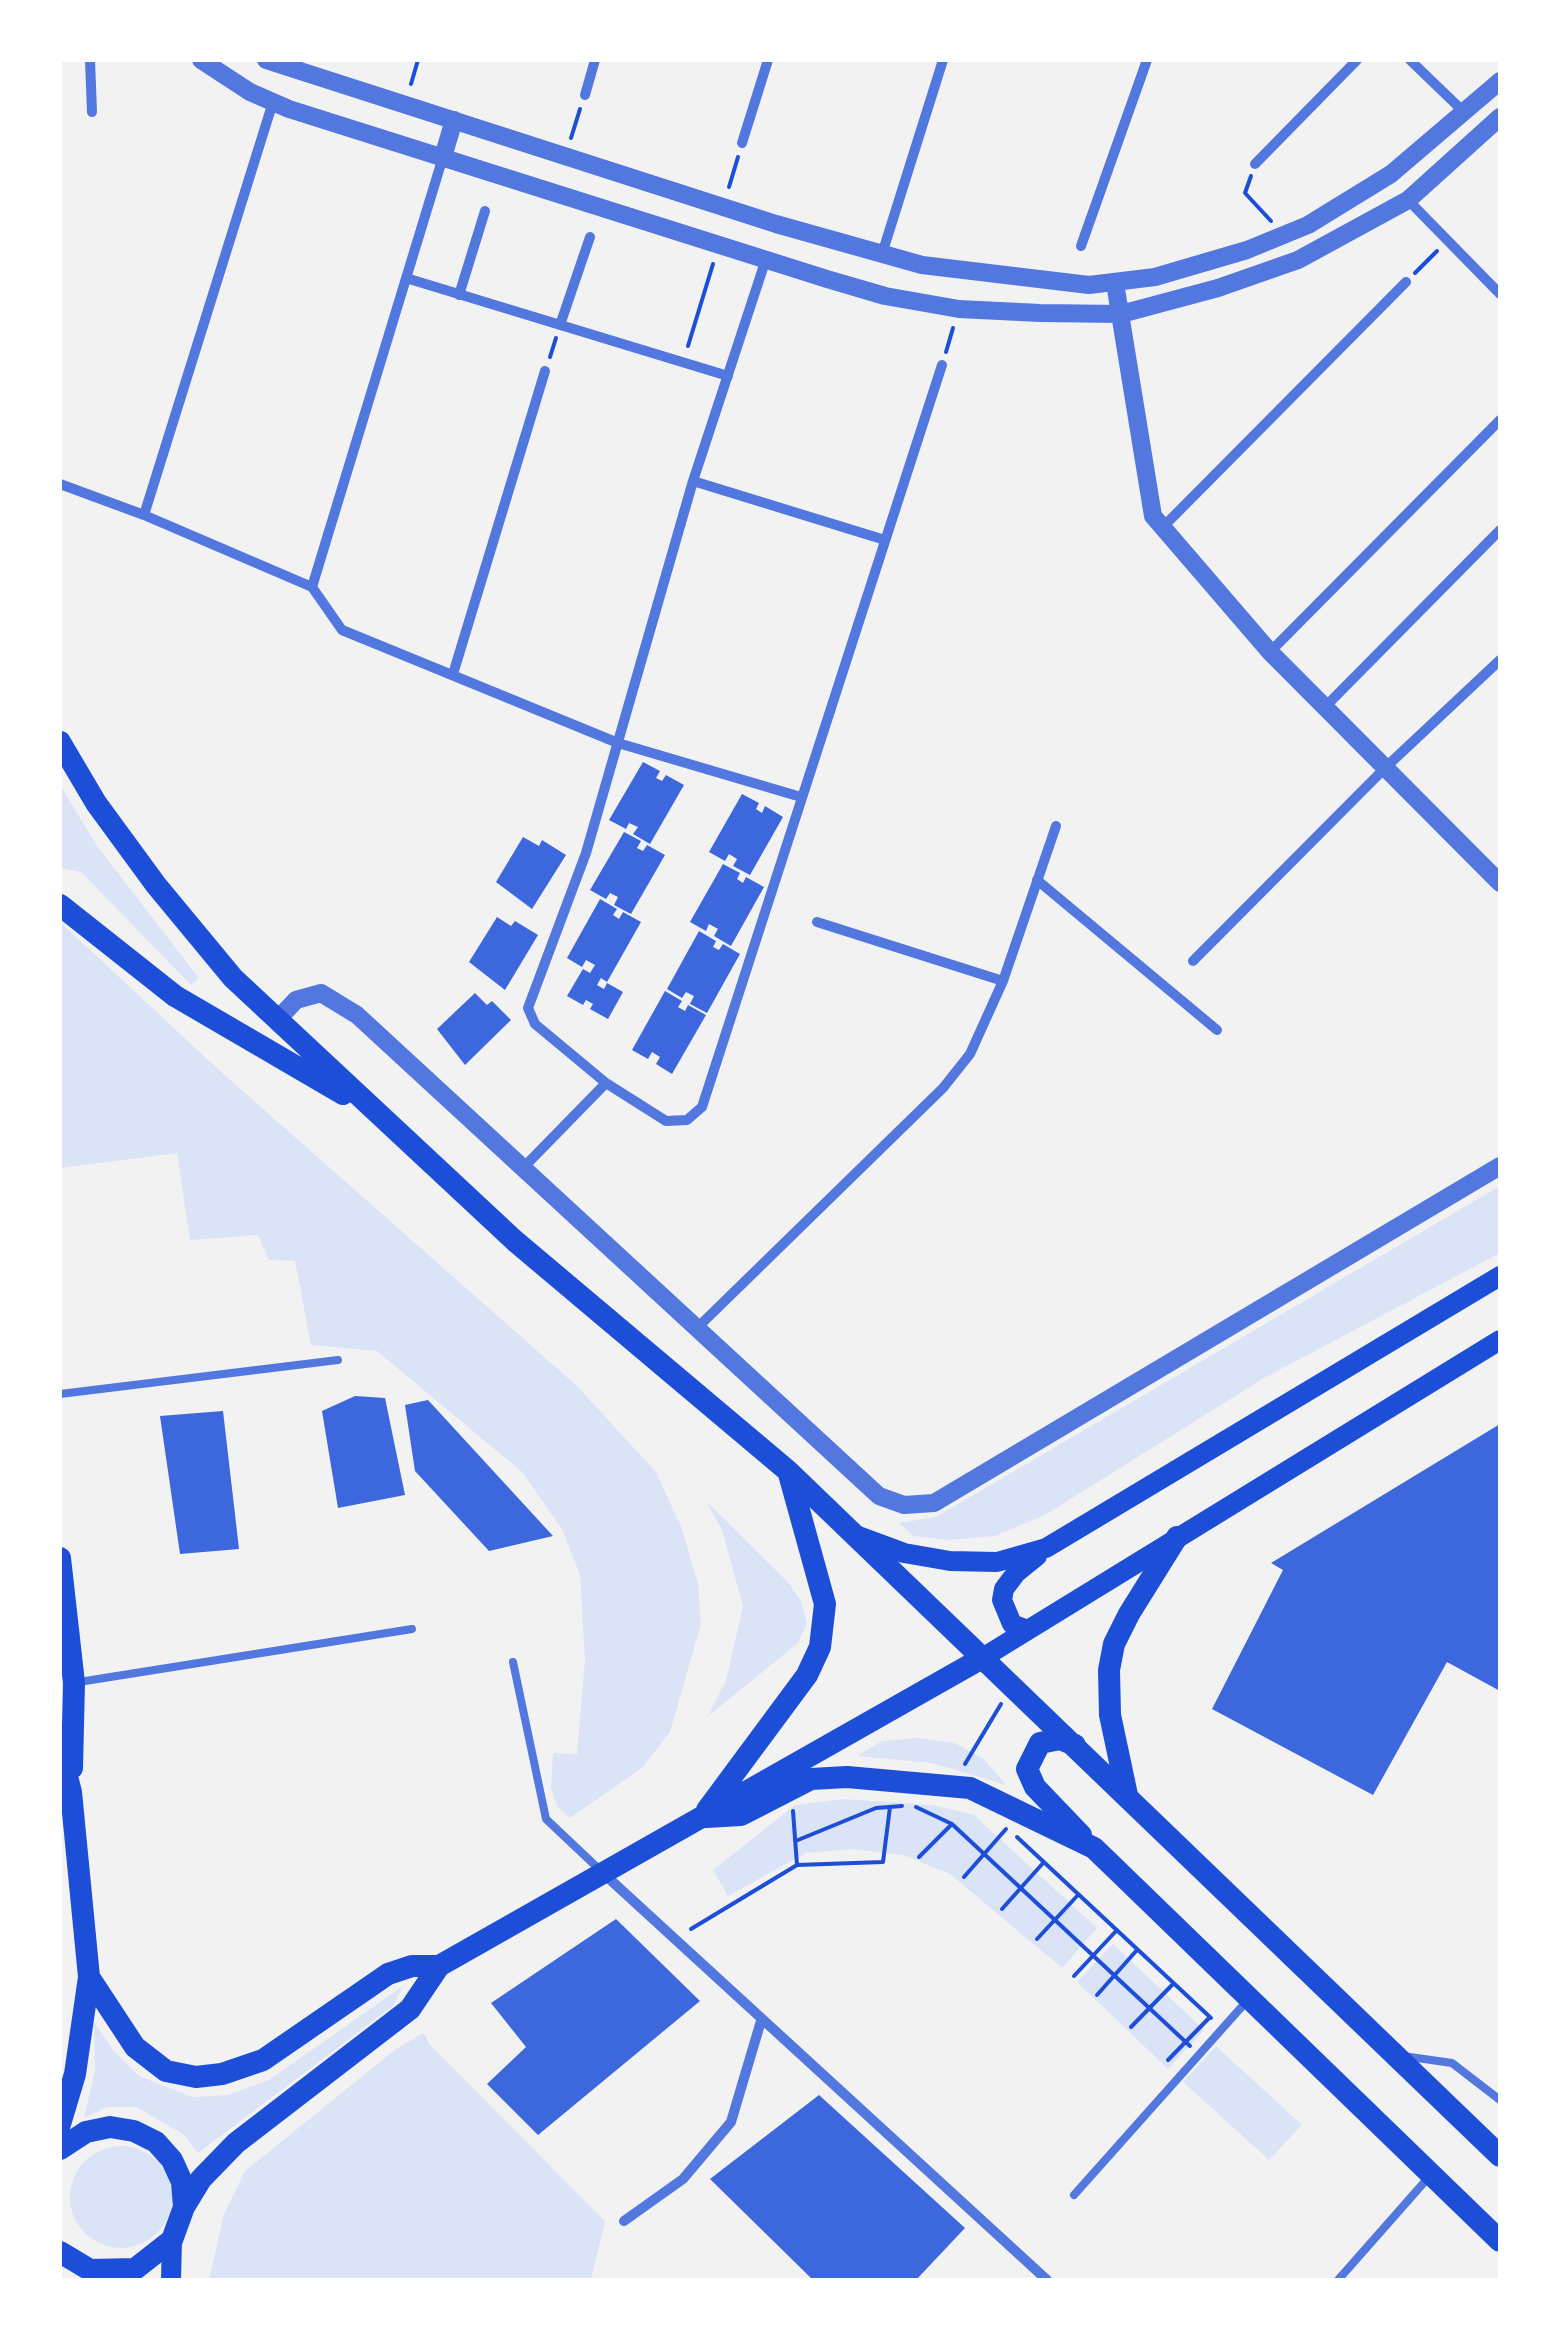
<!DOCTYPE html>
<style>
body{margin:0}
#map{position:relative;width:1560px;height:2340px;overflow:hidden;background:#f2f2f2;font-family:"Asap Condensed",sans-serif}
canvas{display:block}
.frame{position:absolute;inset:0;border:62px solid #fff;pointer-events:none}
</style>
<div id="map">
<canvas width="1560" height="2340"></canvas>
<div class="frame"></div>
</div>
<script>
const context = document.querySelector('canvas').getContext('2d');
context.lineJoin = 'round';
function fillPath(path, color) { context.fillStyle = color; context.fill(path, 'evenodd'); }
const toPath = rows => new Path2D(rows.map(r => 'M' + r).join(''));
function trace(path, color, width, dash) { context.strokeStyle = color; context.lineWidth = width; context.lineCap = dash ? 'butt' : 'round'; context.setLineDash(dash || []); context.stroke(path); }
const green = toPath([
 [60,785,97,846,199,978,191,985,81,872,60,868],
 [60,922,219,1070,577,1386,656,1472,682,1529,698,1584,701,1624,670,1732,642,1768,570,1818,557,1806,551,1788,553,1753,577,1754,585,1659,580,1575,562,1529,522,1472,377,1351,311,1345,295,1261,269,1260,258,1235,190,1240,177,1153,60,1168],
 [1500,1186,1500,1253,1264,1378,1045,1515,995,1536,948,1540,913,1536,899,1523,936,1517],
 [706,1501,788,1582,801,1601,807,1623,798,1643,707,1717,726,1681,743,1606,722,1530],
 [918,1738,954,1743,984,1759,1006,1785,932,1763,857,1756,882,1741],
 [842,1799,933,1805,974,1815,1097,1928,1062,1968,950,1874,903,1855,852,1849,806,1853,728,1896,713,1870,795,1805],
 [1113,1944,1204,2030,1168,2069,1077,1982],
 [403,1986,394,2005,198,2153,183,2134,136,2107,107,2107,84,2118,95,2070,94,2022,114,2051,139,2076,192,2097,228,2095,269,2080],
 [424,2033,430,2045,605,2221,591,2280,209,2280,224,2214,245,2171,396,2049],
 [1216,2046,1302,2125,1269,2160,1183,2082],
 '70 2197a51 51 0 1 1 102 0a51 51 0 1 1-102 0Z'
]);
const building = toPath([
 [643,762,660,771,656,778,662,781,666,775,684,785,650,844,633,834,638,827,629,823,626,829,609,820],
 [742,794,759,803,756,809,762,813,765,806,783,817,750,875,733,866,737,859,729,854,725,861,709,852],
 [624,832,641,841,637,848,643,851,647,845,665,855,631,914,614,905,618,897,610,893,606,899,590,890],
 [523,837,539,846,542,840,566,855,532,909,496,882],
 [723,864,740,873,737,879,743,883,746,877,764,887,731,946,714,936,718,929,709,924,706,931,690,922],
 [600,899,617,909,613,915,619,919,623,912,641,922,607,982,601,978,597,985,604,989,607,983,623,992,608,1019,590,1009,593,1004,586,1000,583,1005,567,996,583,969,590,973,595,965,586,960,582,967,567,958],
 [497,917,511,926,515,921,538,935,505,990,469,962],
 [699,931,716,941,713,947,719,950,723,944,740,954,707,1013,690,1004,694,996,686,992,682,998,667,989],
 [665,991,682,1001,678,1007,685,1011,688,1005,706,1015,672,1074,656,1064,660,1057,652,1052,648,1059,632,1050],
 [475,993,487,1005,492,1001,511,1020,465,1065,437,1029],
 [355,1396,385,1398,405,1495,338,1508,322,1411],
 [428,1400,553,1536,489,1551,415,1471,405,1405],
 [223,1411,239,1549,180,1554,160,1416],
 [1500,1424,1500,1691,1447,1662,1373,1795,1212,1709,1283,1570,1271,1563],
 [616,1919,700,2001,538,2135,487,2084,526,2047,491,2003],
 [819,2095,965,2228,916,2280,813,2280,710,2179]
]);
const path = toPath([
 [411,84,418,60],
 [571,138,580,109],
 [1251,176,1245,193,1271,221],
 [729,187,738,157],
 [1415,273,1437,251],
 [688,346,713,264],
 [946,352,953,328],
 [550,357,556,338],
 [965,1764,1001,1704],
 [916,1807,952,1824,1190,2046],
 [793,1811,797,1865],
 [1017,1837,1211,2018],
 [798,1840,876,1808,902,1806],
 [919,1857,952,1824],
 [964,1877,1006,1829],
 [1002,1909,1044,1862],
 [691,1929,797,1865,883,1862,890,1807],
 [1037,1939,1078,1895],
 [1074,1976,1117,1930],
 [1097,1995,1137,1950],
 [1131,2027,1173,1984],
 [1168,2060,1210,2017]
]);
const service = toPath([
 [60,1394,338,1360],
 [513,1662,546,1819,600,1870],
 [79,1682,412,1629],
 [1403,2056,1452,2063,1500,2100],
 [1074,2195,1246,2002],
 [1338,2280,1428,2178]
]);
const minor = toPath([
 [90,60,92,112],
 [1410,60,1465,113],
 [585,95,595,60],
 [742,143,768,60],
 [1255,164,1357,60],
 [1408,200,1500,294],
 [1081,246,1147,60],
 [882,254,943,60],
 [766,259,693,481,586,853,528,1008,535,1024,606,1083,666,1121,687,1120,702,1107,942,365],
 [406,278,728,376],
 [459,295,485,211],
 [560,325,590,237],
 [693,481,885,540],
 [60,484,144,515,312,587,342,630,618,743,801,797],
 [144,515,273,102],
 [1162,528,1406,282],
 [312,587,443,157],
 [1270,652,1500,420],
 [453,674,545,371],
 [1325,707,1500,530],
 [1037,880,1217,1030],
 [817,922,1003,981],
 [1193,961,1386,767,1500,660],
 [523,1168,606,1083],
 [697,1328,943,1088,970,1054,1003,981,1056,826],
 [604,1874,1047,2280],
 [624,2221,683,2179,731,2122,761,2021]
]);
const tertiary = toPath([
 [201,60,250,92,289,109,827,279,885,296,959,309,1040,313,1121,314,1218,288,1298,260,1408,200,1500,117],
 [266,60,776,224,922,265,1089,285,1155,277,1247,250,1308,225,1391,174,1500,81],
 [443,157,454,120],
 [1115,283,1153,516,1270,652,1500,883],
 [279,1018,296,1000,321,993,357,1015,879,1496,904,1505,934,1503,1500,1166]
]);
const secondary = toPath([
 [858,1536,904,1553,950,1561,997,1562,1046,1548,1500,1276],
 [1028,1630,1012,1624,1002,1600,1004,1589,1016,1573,1037,1556],
 [984,1657,1500,1340],
 [171,2280,172,2240]
]);
const primary = toPath([
 [60,742,96,803,156,885,233,978,515,1241,788,1471,1500,2156],
 [60,905,175,996,343,1094],
 [60,1558,74,1683,72,1768],
 [1075,1745,1060,1739,1040,1743,1027,1769,1035,1787,1081,1835],
 [60,1750,71,1792,89,1977,75,2074,60,2124],
 [1127,1795,1110,1715,1109,1670,1114,1644,1129,1614,1177,1537],
 [707,1810,807,1675,820,1647,825,1604,789,1474],
 [706,1817,741,1815,811,1779,847,1777,970,1788,1094,1848,1500,2241],
 [89,1977,135,2047,166,2071,196,2077,222,2074,263,2060,388,1974,412,1966,439,1966],
 [60,2149,86,2132,110,2127,134,2131,156,2142,172,2160,182,2182,184,2207,172,2240,135,2269,90,2270,60,2252],
 [184,2207,201,2179,236,2143,410,2009,439,1966,984,1657]
]);
fillPath(green, '#dbe4f7');
fillPath(building, '#3d67dc');
trace(path, '#1d4ed8', 4);
trace(service, '#5277de', 8);
trace(minor, '#5277de', 10);
trace(tertiary, '#5277de', 18);
trace(secondary, '#1d4ed8', 20);
trace(primary, '#1d4ed8', 22);
</script>
